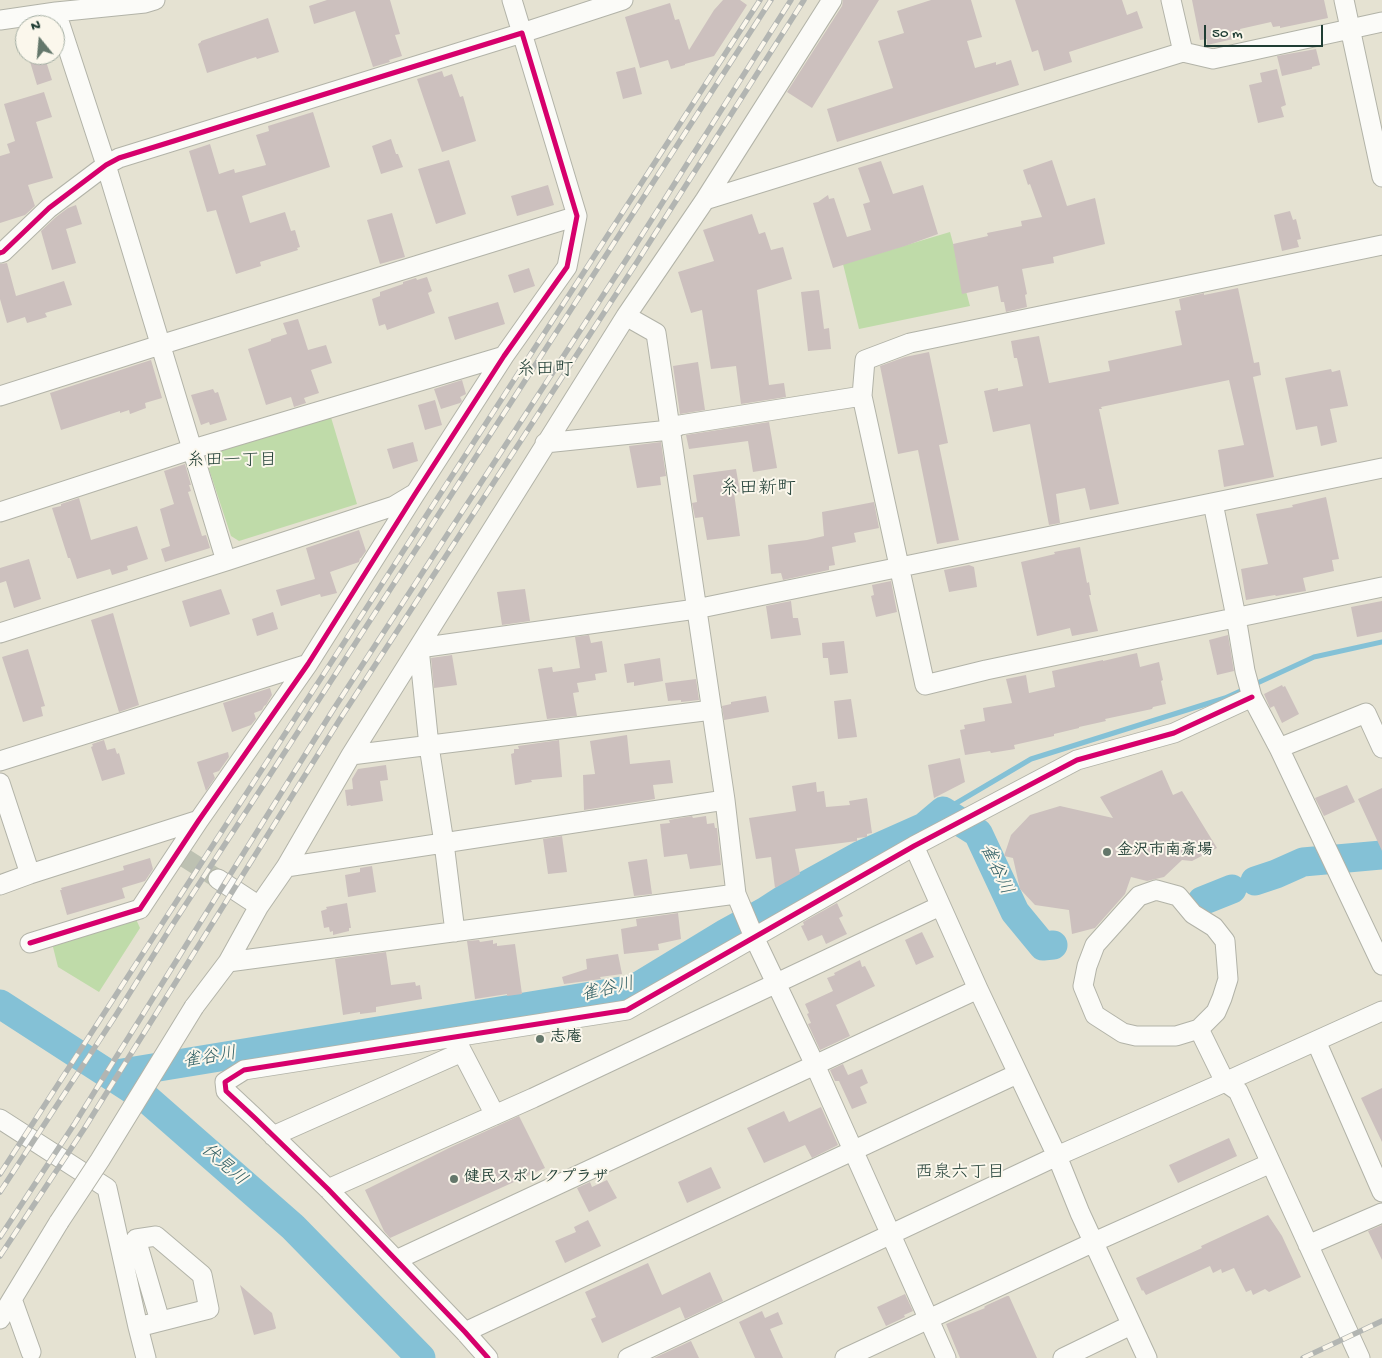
<!DOCTYPE html>
<meta charset="utf-8">
<style>
body{margin:0}
#map{position:relative;width:1382px;height:1358px;overflow:hidden;background:#e5e2d2;font-family:"Gochi Hand",sans-serif}
canvas{display:block}
.north{position:absolute;left:15px;top:15px;width:50px;height:50px;box-sizing:border-box;background:#fbf7ec;border:1px solid #a3ada2;border-radius:50%;rotate:343deg;font-size:14px;font-weight:700;line-height:20px;text-align:center;color:#1f3d34}
.north::after{content:'';display:block;margin:auto;width:18px;height:22px;background:#64776b;clip-path:polygon(50% 0,100% 100%,50% 72%,0 100%)}
.scale{position:absolute;left:1204px;top:25px;width:119px;height:22px;box-sizing:border-box;border:2px solid #1f3d34;border-top:0;padding-left:6px;font-size:15px;line-height:18px;white-space:nowrap;color:#1f3d34;-webkit-text-stroke:4px #fbf7ec;paint-order:stroke}
</style>
<div id="map">
<canvas width="1382" height="1358"></canvas>
<div class="north">N</div>
<div class="scale">50 m</div>
</div>
<script>
const context = document.querySelector('canvas').getContext('2d');
context.lineJoin = 'round';
function fillPath(path, color) { context.fillStyle = color; context.fill(path, 'evenodd'); }
const toPath = rows => new Path2D(rows.map(r => 'M' + r).join(''));
function trace(path, color, width, dash) { context.strokeStyle = color; context.lineWidth = width; context.lineCap = dash ? 'butt' : 'round'; context.setLineDash(dash || []); context.stroke(path); }
function drawText(font, color, halo, rows, align = 'center') {
  context.font = font + ' "Gochi Hand","Klee One",sans-serif'; context.lineWidth = 4; context.setLineDash([]); context.textBaseline = 'middle'; context.strokeStyle = halo; context.fillStyle = color; for (const [text, x, y, turn = 0] of rows) {
    context.save(); context.translate(x, y); context.rotate((+turn || 0) * Math.PI / 180); context.textAlign = isNaN(turn) ? turn : align; if (halo) context.strokeText(text, 0, 0); context.fillText(text, 0, 0); context.restore();
  }
}
const green = toPath([
 [950,232,970,306,859,329,843,264],
 [330,414,357,504,239,541,231,536,206,460,210,453],
 [135,917,140,928,99,992,58,967,52,943]
]);
const stream = toPath([
 [1253,685,1314,657,1382,642],
 [943,811,1031,759,1225,698,1245,689]
]);
const river = toPath([
 [1255,881,1276,874,1303,862,1382,855],
 [1202,901,1232,889],
 [0,1004,147,1099,293,1227,421,1358],
 [110,1075,634,989,726,933,766,911,803,887,861,855,924,827,943,811,978,833,1015,912,1043,946,1053,945]
]);
const building = toPath([
 [327,0,390,0,400,34,395,35,402,56,389,60,390,62,373,67,355,11,314,24,309,6],
 [723,0,740,0,747,5,714,56,685,64,685,65,671,69,668,60,640,68,625,17,670,3,675,20,679,19,689,50,714,10],
 [843,0,879,0,812,108,787,92,842,6],
 [931,0,971,0,982,37,967,41,975,68,996,62,996,65,1011,60,1019,85,837,142,827,109,893,88,878,41,904,33,897,11],
 [1015,0,1122,0,1127,15,1137,11,1143,28,1069,52,1072,62,1044,71,1038,50,1032,52],
 [1192,0,1324,0,1328,18,1280,28,1280,26,1273,27,1271,22,1240,29,1242,37,1207,45,1207,39,1200,40],
 [268,18,279,52,257,59,256,57,207,73,198,44,201,42,201,41],
 [1316,49,1320,65,1312,67,1312,69,1282,76,1277,56],
 [28,55,44,55,52,80,37,85],
 [635,67,642,94,623,99,616,72],
 [1277,69,1286,105,1281,107,1284,117,1258,123,1249,85,1262,82,1260,73],
 [442,71,444,77,452,74,460,97,463,96,476,141,442,152,417,79],
 [44,92,52,117,36,122,53,178,28,185,35,206,25,215,0,223,0,156,10,153,7,144,15,141,4,104],
 [313,112,330,167,242,196,250,223,285,212,291,231,295,230,300,247,297,248,298,250,260,262,261,266,236,274,216,210,207,212,189,151,210,144,219,174,234,169,235,173,266,165,256,135,269,131,268,126],
 [391,139,396,154,398,154,403,167,381,174,372,146],
 [449,160,466,214,436,224,418,169],
 [1052,160,1067,206,1095,198,1105,244,1053,257,1054,263,1022,269,1027,294,1025,295,1027,307,1006,312,1004,302,1001,302,998,286,962,294,953,244,988,236,987,233,1022,226,1021,221,1042,217,1030,184,1028,185,1023,170],
 [881,161,893,194,923,185,938,234,905,246,833,268,813,203,818,202,828,195,829,199,834,198,847,237,871,230,863,204,870,202,858,168],
 [548,185,554,205,517,216,511,196],
 [76,205,82,224,66,229,76,263,52,270,41,231,56,217,68,208],
 [1290,211,1293,220,1296,219,1301,239,1297,240,1299,247,1282,251,1274,215],
 [392,213,405,257,380,264,367,220],
 [752,214,759,234,765,232,771,250,783,247,792,279,757,290,769,385,784,383,786,397,741,404,736,366,711,369,702,310,691,313,678,272,714,261,703,230],
 [7,263,16,296,64,281,72,305,45,313,47,317,27,323,25,317,7,323,0,299,0,264],
 [529,268,535,286,514,293,508,275],
 [427,277,432,291,428,293,435,313,387,330,385,324,379,326,372,299,380,296,380,292,403,284,403,282,416,278,417,280],
 [1238,288,1254,363,1259,362,1261,375,1253,377,1274,477,1224,487,1218,450,1244,445,1229,380,1101,407,1102,409,1099,409,1119,504,1090,510,1085,488,1056,494,1060,523,1049,525,1030,424,993,432,984,391,998,388,998,391,1023,386,1017,358,1014,358,1011,341,1039,336,1049,383,1110,371,1108,361,1182,345,1175,311,1181,310,1179,299,1204,293,1204,295],
 [819,290,824,329,829,328,831,349,808,351,801,292],
 [498,302,505,324,455,340,448,317],
 [298,319,308,350,326,345,332,363,311,370,319,393,304,398,306,403,294,407,291,397,266,405,248,349,271,341,271,339,287,334,283,323],
 [929,352,948,443,939,445,959,540,937,544,918,450,898,454,880,366,905,357],
 [151,360,162,398,145,403,146,408,130,414,129,410,120,413,120,411,61,430,50,393],
 [698,362,705,410,680,414,673,366],
 [1331,369,1332,372,1340,370,1348,406,1330,409,1337,442,1321,446,1317,426,1296,430,1285,378],
 [462,380,466,394,460,397,462,401,460,403,441,409,434,389],
 [213,389,215,393,218,392,227,420,210,425,209,422,201,425,191,395],
 [435,400,442,425,425,430,418,405],
 [769,422,777,468,753,472,748,441,689,449,686,435],
 [413,442,418,461,393,469,387,449],
 [661,442,666,476,660,477,661,485,637,488,629,446],
 [185,464,191,485,189,485,191,491,188,492,202,536,206,535,210,548,165,562,161,549,170,546,160,509,174,504,164,471],
 [736,469,740,492,734,493,740,536,707,540,703,517,695,518,692,503,697,502,693,475],
 [1326,497,1339,559,1332,560,1334,571,1303,578,1306,591,1276,596,1275,595,1246,600,1241,569,1268,564,1256,514,1293,507,1292,505],
 [79,498,91,540,137,526,148,559,127,566,128,570,112,575,110,569,77,579,70,558,68,558,52,508,61,506,61,504],
 [874,502,879,528,854,533,856,542,832,547,835,565,829,566,829,570,783,580,781,573,771,574,768,545,807,540,824,536,822,512],
 [359,530,366,551,361,558,360,558,359,562,330,572,337,593,321,597,320,594,281,606,276,590,315,579,306,548],
 [1080,547,1087,583,1089,582,1091,595,1089,595,1098,631,1072,636,1070,628,1037,636,1021,562,1055,554,1054,552],
 [29,559,41,599,14,608,6,581,0,583,0,568],
 [969,565,974,567,977,587,949,592,944,570],
 [891,581,897,612,876,617,871,596,874,595,872,585],
 [221,589,230,614,190,627,182,601],
 [525,589,530,621,502,625,497,592],
 [791,601,793,618,798,618,801,635,771,639,766,606],
 [1382,601,1382,632,1357,637,1351,607],
 [273,612,278,629,257,636,252,619],
 [113,613,139,705,119,712,91,620],
 [589,635,591,643,602,641,607,672,595,674,596,680,577,683,579,692,573,693,577,716,547,719,538,669,552,667,553,672,580,668,575,637],
 [1228,635,1234,671,1217,675,1209,640],
 [844,641,848,673,830,675,828,658,823,658,822,643],
 [28,649,45,706,41,707,43,716,23,722,2,657],
 [1137,653,1140,667,1159,662,1163,680,1161,681,1166,704,1153,707,1152,709,1105,719,1106,721,1079,727,1079,728,1054,734,1054,736,1014,745,1015,749,991,753,990,751,965,755,960,730,965,729,964,725,985,721,983,708,1012,703,1006,679,1026,675,1029,693,1055,687,1052,671,1103,660,1103,661],
 [452,655,457,685,434,688,431,658],
 [660,658,663,681,634,686,634,682,627,683,624,664],
 [696,679,699,700,681,702,681,700,668,701,665,683],
 [1282,685,1283,687,1285,686,1299,714,1282,723,1274,706,1270,708,1264,694],
 [270,688,272,695,266,705,264,706,262,710,254,713,256,719,251,725,232,732,223,703],
 [766,696,769,712,724,720,722,706,731,704,731,702],
 [851,699,857,737,838,739,834,701],
 [627,735,630,764,670,760,673,783,653,785,655,799,584,810,583,775,595,774,590,741],
 [104,740,107,750,115,748,117,754,119,753,125,774,102,781,91,747,93,746,92,744],
 [559,740,562,777,531,780,532,782,515,785,511,754,514,753,514,749,519,749,518,746],
 [228,752,229,757,219,771,213,773,215,778,206,791,197,762],
 [960,758,965,782,934,798,928,765],
 [386,765,388,780,380,781,383,801,351,806,350,805,347,806,345,790,353,789,352,779,358,769],
 [1162,770,1173,795,1182,791,1217,848,1192,861,1182,860,1164,877,1147,881,1131,877,1125,894,1095,928,1072,934,1069,910,1035,905,1020,889,1013,858,1004,856,1011,835,1030,815,1060,806,1113,818,1100,797],
 [816,782,817,792,824,791,826,807,850,805,849,801,867,798,872,833,867,834,867,837,857,838,857,841,795,849,800,874,775,888,771,857,756,859,749,818,796,811,792,786],
 [1347,785,1355,802,1324,816,1315,798],
 [1382,788,1382,851,1358,799],
 [692,816,693,818,706,816,707,824,714,823,715,828,717,828,721,865,690,869,687,854,664,857,660,824,670,823,669,820],
 [562,836,567,872,548,874,543,839],
 [150,858,153,869,145,881,122,888,125,898,67,915,60,890,62,890,61,888,124,870,123,866],
 [647,859,652,894,634,896,628,862],
 [372,866,376,892,348,897,345,875,360,872,360,868],
 [347,903,351,928,349,928,349,931,333,935,333,931,330,932,329,927,324,928,321,911,327,909,326,907],
 [837,903,843,916,839,918,847,934,826,944,822,935,808,941,801,926,804,925,803,922],
 [678,913,681,939,658,944,659,950,624,954,621,929,637,926,636,919],
 [922,932,934,957,916,965,905,940],
 [479,940,480,942,493,940,493,944,497,943,497,946,515,944,522,994,507,996,507,994,475,999,467,941],
 [386,952,391,985,415,982,416,986,420,985,422,999,376,1007,376,1012,360,1014,360,1012,343,1015,335,959],
 [618,954,622,974,600,977,601,979,564,984,562,977,587,969,586,959],
 [860,960,862,967,865,966,875,986,836,1005,850,1036,820,1050,808,1024,811,1023,807,1014,809,1013,805,1004,833,991,827,978,835,975,834,973],
 [843,1064,848,1075,862,1069,868,1083,860,1087,867,1103,852,1109,839,1081,835,1081,830,1070],
 [1382,1088,1382,1142,1361,1098],
 [821,1107,838,1145,812,1158,805,1145,764,1163,747,1128,784,1111,789,1122],
 [519,1116,545,1168,390,1238,384,1231,365,1190,449,1148],
 [1229,1138,1237,1156,1178,1183,1169,1165],
 [711,1167,721,1188,687,1203,678,1182],
 [607,1180,617,1198,589,1212,577,1188,590,1182,592,1187],
 [1268,1215,1282,1236,1301,1277,1269,1292,1265,1289,1253,1295,1251,1290,1246,1292,1234,1268,1222,1273,1221,1269,1213,1273,1210,1266,1146,1295,1143,1290,1142,1291,1136,1278,1202,1248,1201,1246],
 [588,1220,601,1246,565,1263,555,1241,576,1232,574,1227],
 [1382,1225,1382,1260,1368,1231],
 [648,1263,662,1295,710,1272,723,1301,685,1319,680,1307,602,1343,591,1319,596,1317,585,1292],
 [240,1285,272,1313,276,1328,275,1329,254,1335],
 [905,1294,913,1311,904,1315,905,1317,901,1319,886,1326,877,1307],
 [1007,1296,1009,1296,1037,1358,960,1358,946,1324,985,1308,984,1307,987,1305],
 [762,1311,765,1318,778,1312,783,1324,770,1329,783,1358,755,1358,739,1322],
 [691,1341,699,1358,654,1358]
]);
const minorTunnel = toPath([
 [185,858,218,879]
]);
const minor = toPath([
 [512,0,522,33,623,0],
 [1171,0,1183,52],
 [1344,0,1382,177],
 [56,12,145,3,155,0],
 [0,20,56,12,106,165,226,561,394,506,414,494],
 [705,200,1183,52,1213,59,1382,22],
 [0,253,3,252,49,208,106,165,119,158,522,33,577,216,567,267,504,356,415,494,308,664,199,820,140,909,30,943],
 [626,316,656,333,725,800,736,894,754,937,815,1065,946,1358],
 [0,396,160,345,577,216],
 [862,396,925,685,986,670,1382,587],
 [545,443,670,430,680,425,862,396,865,360,910,343,1382,245],
 [1213,503,1236,617,1245,671,1252,697,1279,748,1382,965],
 [0,512,193,449,504,356],
 [0,633,226,561],
 [1279,748,1366,713,1382,748],
 [351,755,712,710],
 [0,761,308,664],
 [0,783,30,874],
 [914,846,978,989,1057,1156,1080,1213,1147,1358],
 [286,867,725,800],
 [218,879,259,906],
 [0,885,30,874,199,820],
 [1156,890,1178,896,1193,914,1214,927,1225,941,1228,979,1222,998,1216,1012,1199,1029,1176,1036,1136,1036,1123,1033,1095,1015,1083,986,1087,966,1095,945,1139,896,1156,890],
 [455,932,444,843,429,746,419,648,696,609,1382,468],
 [228,962,736,894],
 [194,1007,228,962,259,906,286,867,351,755,626,316,705,200,832,0],
 [1316,1041,1382,1192],
 [457,1042,495,1115],
 [0,1119,107,1188,138,1327,146,1358],
 [273,1136,462,1052],
 [328,1189,533,1098,940,906],
 [1308,1245,1382,1213],
 [396,1260,978,989],
 [12,1299,31,1352],
 [0,1319,59,1222],
 [138,1327,209,1309,202,1275,156,1236,136,1239,160,1321],
 [465,1332,1017,1074],
 [488,1358,465,1332,328,1189,255,1118,226,1091,225,1082,244,1070,627,1010,914,846,1077,760,1174,733,1252,697],
 [628,1358,1057,1156,1225,1082,1199,1029],
 [845,1358,1094,1242,1271,1163],
 [1063,1358,1131,1325],
 [1360,1358,1238,1091,1225,1082,1382,1011]
]);
const rail = toPath([
 [0,1174,760,0],
 [0,1192,116,1015,173,924,320,698,771,0],
 [0,1237,75,1123,333,710,628,257,791,0],
 [0,1256,84,1129,342,716,637,262,804,0],
 [1303,1358,1382,1321]
]);
const minorBridge = toPath([
 [59,1222,100,1160,194,1007]
]);
const cycleway = toPath([
 [0,253,3,252,49,208,106,165,119,158,522,33,577,216,567,267,504,356,415,494,308,664,199,820,140,909,30,943],
 [488,1358,465,1332,328,1189,255,1118,226,1091,225,1082,244,1070,627,1010,914,846,1077,760,1174,733,1252,697]
]);
const markers = [
 [1107,852,5,"#64776b"],
 [540,1039,5,"#64776b"],
 [454,1179,5,"#64776b"]
];
const poiNames = [
 ["金沢市南斎場",1117,852],
 ["志庵",550,1039],
 ["健民スポレクプラザ",464,1179]
];
const neighbourhoodNames = [
 ["糸田一丁目",232,462],
 ["西泉六丁目",960,1174]
];
const waterNames = [
 ["雀谷川",995,870,65],
 ["雀谷川",608,991,-13],
 ["雀谷川",210,1059,-9],
 ["伏見川",223,1166,41]
];
const quarterNames = [
 ["糸田町",545,371],
 ["糸田新町",758,490]
];
fillPath(green, '#bfdba9');
trace(stream, '#84c1d6', 5);
trace(river, '#84c1d6', 29);
fillPath(building, '#ccc0be');
trace(minorTunnel, '#bdc1b2', 19, [19, 9]);
trace(minor, '#b2b3a8', 21);
trace(minor, '#fbfbf8', 19);
trace(rail, '#b2b5b2', 5.5);
trace(rail, '#fbf7ec', 4, [11]);
trace(minorBridge, '#b2b3a8', 21, []);
trace(minorBridge, '#fbfbf8', 19);
trace(cycleway, '#d6006c', 5);
for (const [x, y, r, color] of markers) { const dot = new Path2D(); dot.arc(x, y, r, 0, 2 * Math.PI); context.fillStyle = color; context.fill(dot); trace(dot, '#fbf7ec', 2); }
drawText('bold 16px', '#1f3d34', '#fbf7ec', poiNames, 'left');
drawText('18px', '#1f3d34', '#fbf7ec', neighbourhoodNames);
drawText('italic 18px', '#316065', '#fbf7ec', waterNames);
drawText('19px', '#1f3d34', '#fbf7ec', quarterNames);
</script>
